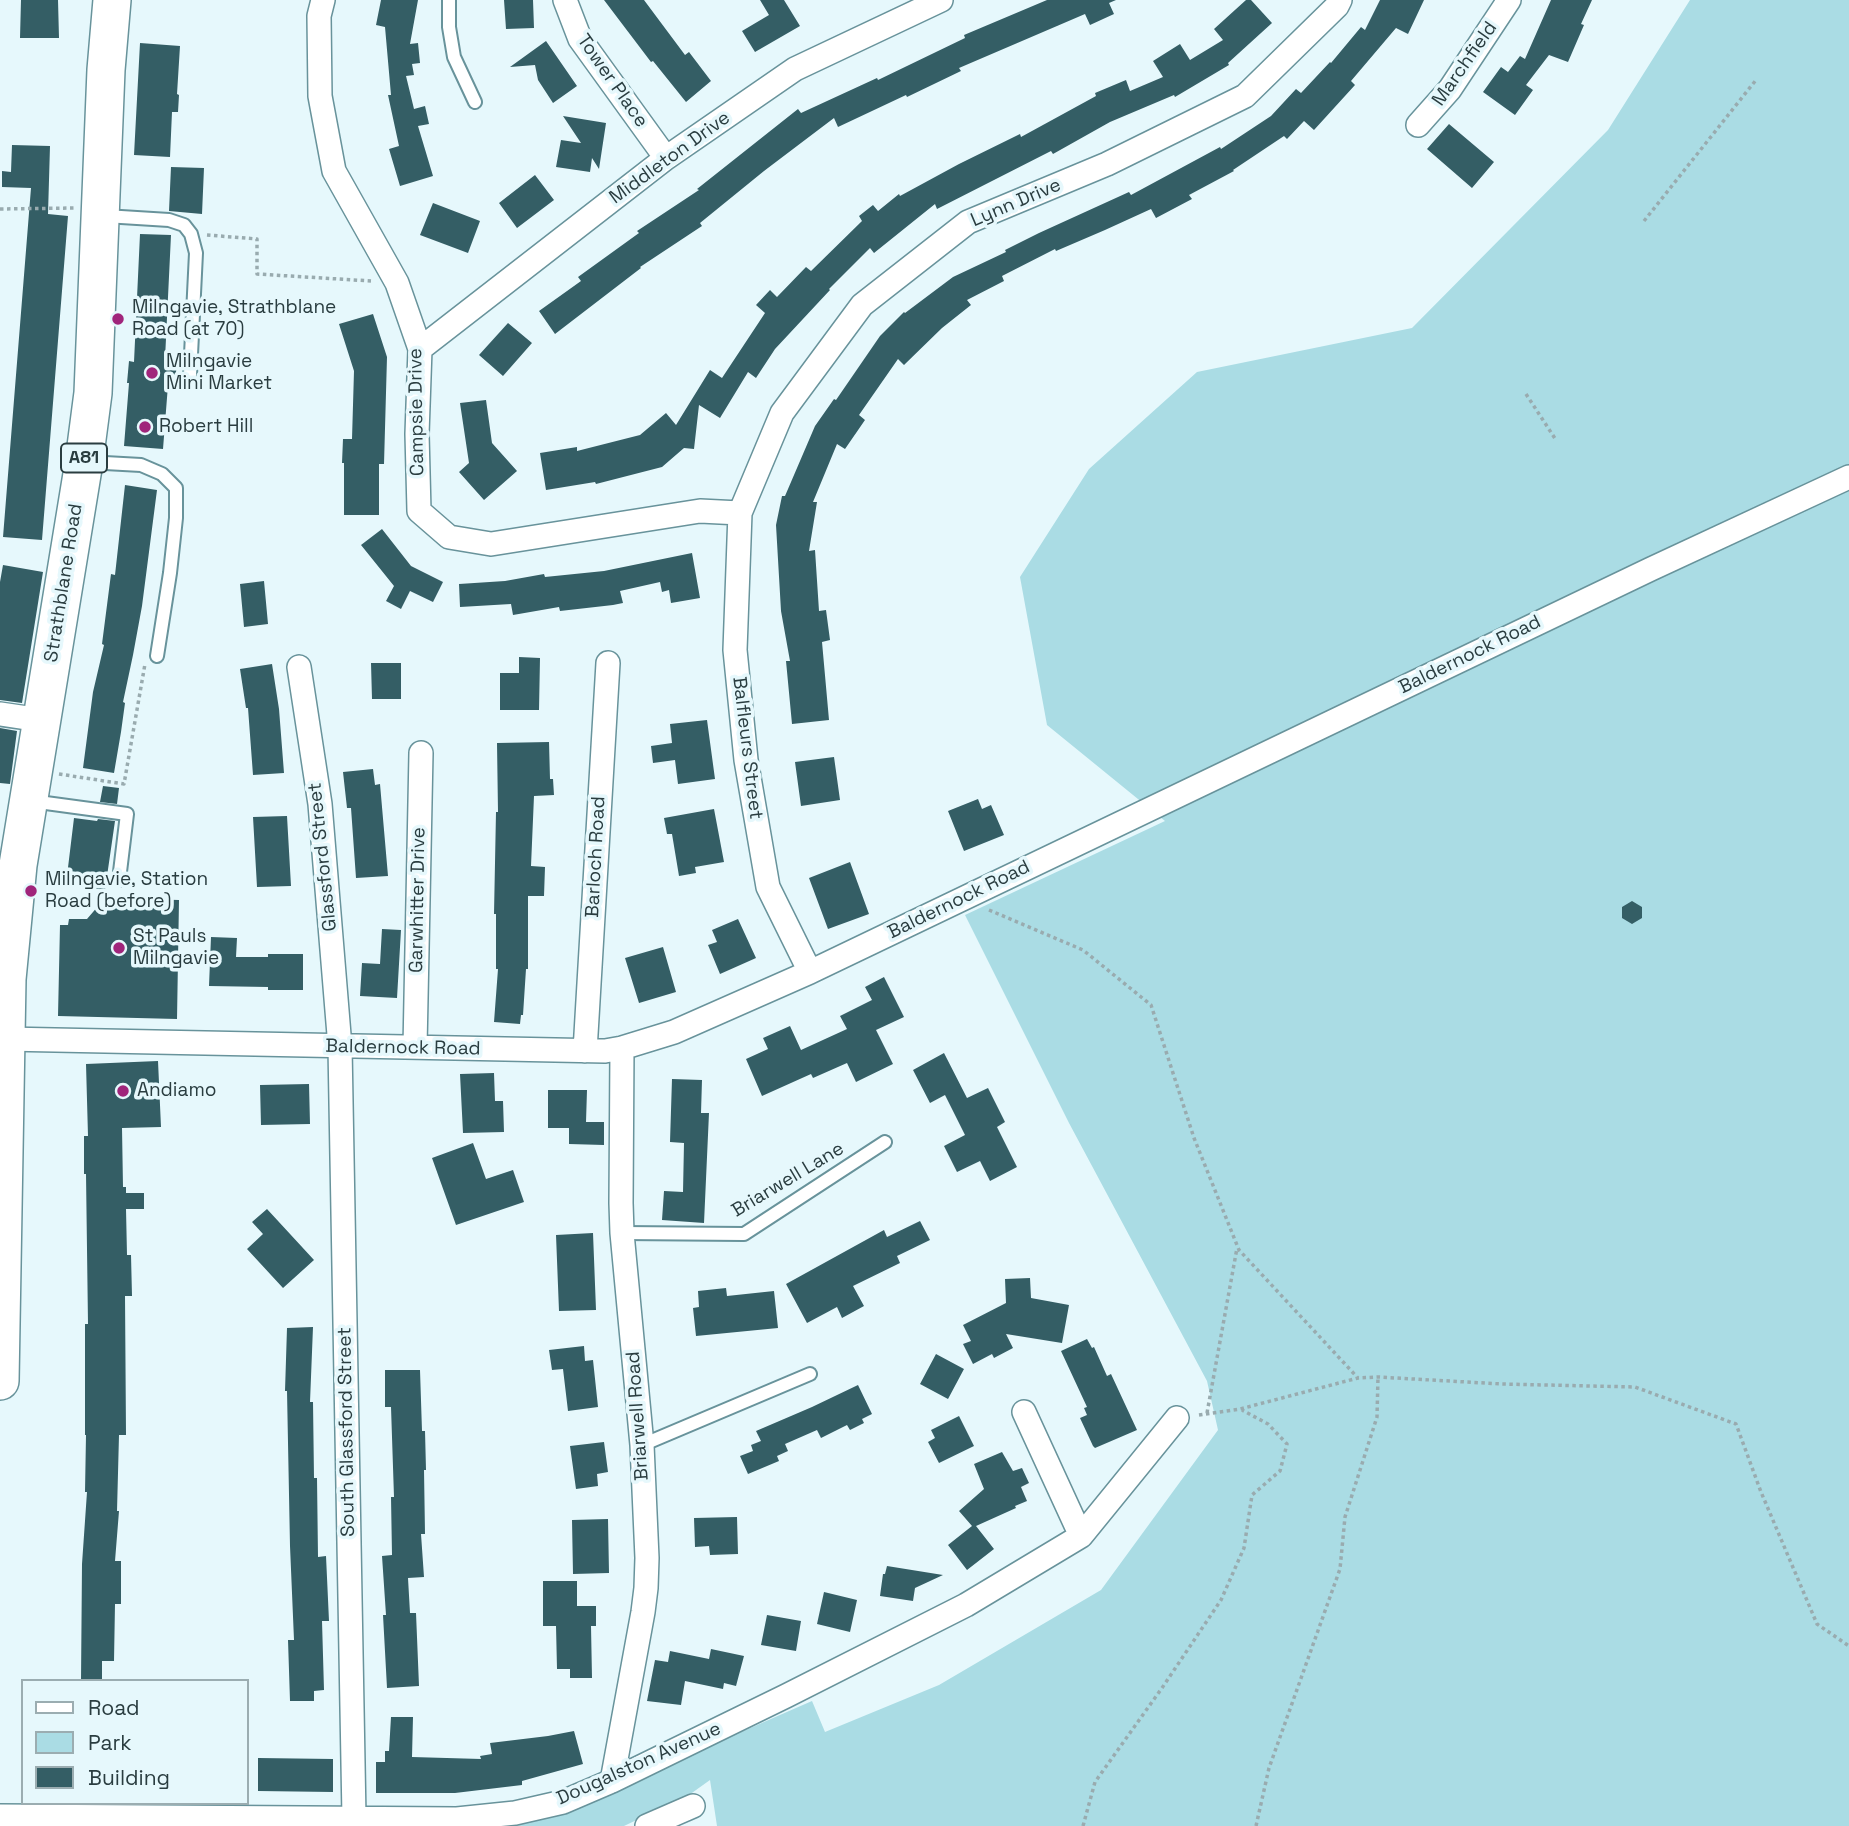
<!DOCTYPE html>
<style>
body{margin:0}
#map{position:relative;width:1849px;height:1826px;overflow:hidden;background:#e6f8fc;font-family:"Space Grotesk",sans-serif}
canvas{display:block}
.legend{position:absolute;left:21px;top:1679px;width:228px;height:126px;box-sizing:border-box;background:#e6f8fc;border:2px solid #9badb1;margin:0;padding:9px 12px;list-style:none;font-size:21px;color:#2a3d40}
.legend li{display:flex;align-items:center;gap:14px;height:35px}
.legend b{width:35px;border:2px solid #9badb1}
</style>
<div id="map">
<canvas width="1849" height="1826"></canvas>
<ul class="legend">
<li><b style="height:9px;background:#fff"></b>Road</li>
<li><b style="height:19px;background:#aadce4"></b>Park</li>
<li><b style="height:19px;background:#345e65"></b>Building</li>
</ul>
</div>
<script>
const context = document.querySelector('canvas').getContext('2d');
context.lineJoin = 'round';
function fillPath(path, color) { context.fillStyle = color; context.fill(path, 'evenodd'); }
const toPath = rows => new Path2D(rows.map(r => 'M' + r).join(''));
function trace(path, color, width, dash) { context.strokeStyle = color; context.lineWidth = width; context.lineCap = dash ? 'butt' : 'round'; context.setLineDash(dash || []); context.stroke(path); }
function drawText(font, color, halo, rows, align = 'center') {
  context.font = font + ' "Space Grotesk",sans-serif'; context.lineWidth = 7; context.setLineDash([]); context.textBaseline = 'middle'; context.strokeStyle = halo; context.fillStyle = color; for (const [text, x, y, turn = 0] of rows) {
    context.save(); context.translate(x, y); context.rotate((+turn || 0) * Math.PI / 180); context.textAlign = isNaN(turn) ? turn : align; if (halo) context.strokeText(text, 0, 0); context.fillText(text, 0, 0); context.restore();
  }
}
const green = toPath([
 [1690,0,1849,0,1849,1826,717,1826,710,1780,689,1795,624,1826,494,1826,693,1753,812,1701,825,1732,939,1685,1101,1590,1218,1430,1207,1381,1069,1123,965,915,1165,821,1047,725,1020,577,1089,469,1197,372,1412,328,1608,130]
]);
const building = toPath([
 [21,0,58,0,59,38,20,38],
 [381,0,418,0,410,44,418,43,420,63,412,64,414,75,406,76,414,109,425,106,429,124,418,126,433,176,400,186,389,149,399,146,388,95,391,95,385,27,376,25],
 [504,0,533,0,534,28,506,29],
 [604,0,644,0,685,55,689,52,711,81,686,102,653,61,651,62],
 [760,0,784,0,800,26,755,52,742,31,769,15],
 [1047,0,1116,0,1109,3,1114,14,1090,25,1085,14,959,68,961,71,907,97,906,95,838,127,834,118,764,171,700,223,702,226,640,267,641,268,555,334,539,311,581,281,578,277,639,233,637,231,699,190,697,189,798,109,801,113,877,78,878,80,965,38,964,35],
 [1246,0,1251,0,1272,23,1228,63,1229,65,1175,97,1174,95,1110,122,1053,154,1051,151,937,209,935,204,874,253,870,248,829,289,830,290,775,349,756,378,748,372,720,418,699,405,694,449,684,448,662,467,596,484,595,482,546,490,540,453,577,447,577,451,640,435,666,413,676,425,710,370,722,378,765,313,756,305,770,290,777,297,806,267,811,271,862,221,859,216,873,205,878,211,899,194,900,196,959,164,1020,134,1021,137,1096,96,1095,93,1126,80,1130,91,1163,77,1153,61,1180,44,1190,60,1223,40,1214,29],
 [1380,0,1424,0,1408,34,1396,28,1351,81,1355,85,1314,130,1304,121,1287,139,1284,136,1233,170,1234,171,1189,195,1192,199,1156,218,1151,209,1105,230,1056,251,1055,249,1002,276,1004,281,967,300,971,305,942,328,904,365,898,359,859,415,865,420,845,449,837,444,813,502,817,502,809,551,815,550,819,611,826,610,830,640,822,642,829,720,792,724,786,661,790,661,781,611,776,525,782,496,785,496,815,426,834,399,836,400,880,336,904,312,905,313,953,277,1006,252,1005,250,1039,233,1129,192,1131,195,1220,147,1221,149,1271,116,1296,89,1301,93,1330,62,1331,63,1361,27,1365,30],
 [1551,0,1592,0,1581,24,1584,25,1568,62,1549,55,1526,85,1533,90,1515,115,1483,92,1501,67,1508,72,1520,56,1525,59],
 [546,41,577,86,553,103,538,80,535,65,510,67],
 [140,43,180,46,177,94,179,95,178,112,172,112,170,157,134,155],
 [563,116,606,123,599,169,592,158,590,172,556,167,561,140,581,143],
 [1449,124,1494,162,1472,188,1427,149],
 [12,145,50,146,48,214,68,216,42,540,3,537,31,188,2,187,2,171,11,172],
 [171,167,204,168,202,214,169,211],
 [535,175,554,200,517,228,499,203],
 [433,203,480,221,468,253,420,235],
 [140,234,171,235,165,359,177,359,175,386,168,385,163,449,124,446,129,383,127,383,129,361,134,362],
 [373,314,387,357,384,464,379,464,379,515,344,515,344,463,342,463,343,439,352,439,354,371,339,324],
 [508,323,532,343,503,376,479,355],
 [486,400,492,443,517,471,484,500,459,472,469,463,460,403],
 [125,485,157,490,142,606,133,655,123,702,125,703,121,732,114,773,83,768,93,692,104,645,102,644,111,574,115,575],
 [382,529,411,566,443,582,433,602,410,591,401,609,386,601,394,586,361,545],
 [692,553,700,598,671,603,669,590,662,592,660,582,620,591,623,603,613,605,560,611,559,607,513,615,511,604,460,607,459,584,505,581,544,574,545,577,604,571],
 [3,565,43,572,22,703,0,700,0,582],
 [264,581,268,624,244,627,240,584],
 [519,657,540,658,539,710,500,710,500,673,519,673],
 [371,663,401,663,401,699,372,699],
 [272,664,279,709,284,773,253,775,248,708,246,708,240,669],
 [707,720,715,779,678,784,675,760,653,763,651,746,672,743,670,724],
 [0,728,17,731,10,784,0,783],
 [549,742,550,779,553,779,554,795,534,796,531,866,545,867,544,896,528,896,528,969,526,969,523,1015,521,1015,520,1024,494,1022,498,969,496,969,496,914,494,914,496,812,498,812,497,743],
 [834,757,840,800,801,806,795,762],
 [373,769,375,785,380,784,388,876,356,878,351,808,347,808,343,772],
 [103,786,119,788,117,804,100,802],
 [978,799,982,809,991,805,1004,835,964,851,948,811],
 [714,809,724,862,695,867,696,873,679,876,672,834,667,834,664,818],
 [287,816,291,886,257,887,253,817],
 [74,818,97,821,98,819,115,821,105,890,66,884],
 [850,862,869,914,828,929,809,878],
 [105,898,179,900,177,1019,58,1016,60,925,68,925,69,919,87,919],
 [1632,901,1642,907,1642,918,1632,924,1622,918,1622,907],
 [738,919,756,958,720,974,708,945,717,942,712,930],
 [382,929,401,930,397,998,360,996,362,963,380,964],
 [211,937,237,938,236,957,268,957,268,954,303,954,303,990,268,990,268,987,209,986],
 [663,947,676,992,639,1003,625,958],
 [884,977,904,1017,876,1030,893,1064,856,1082,847,1063,813,1078,811,1074,762,1096,746,1059,768,1049,763,1038,790,1026,801,1050,847,1029,840,1016,872,1000,865,987],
 [944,1053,967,1098,988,1088,1005,1122,997,1127,1017,1167,990,1181,980,1161,957,1172,944,1146,965,1135,945,1095,930,1103,913,1070],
 [158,1061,161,1127,122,1128,123,1187,126,1187,126,1193,144,1193,144,1209,126,1209,127,1255,131,1255,132,1296,125,1296,126,1435,119,1435,117,1511,119,1511,115,1561,121,1561,121,1604,115,1604,114,1661,102,1661,102,1681,81,1681,82,1564,87,1492,85,1492,86,1435,85,1435,85,1324,88,1324,86,1174,84,1174,84,1136,88,1136,86,1064],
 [494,1073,495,1101,503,1101,504,1132,463,1133,460,1074],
 [672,1079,702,1080,701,1113,709,1113,704,1223,662,1220,664,1191,683,1192,684,1143,670,1142],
 [309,1084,310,1124,261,1125,260,1085],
 [548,1090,587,1090,586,1122,604,1122,604,1145,569,1144,569,1128,548,1128],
 [473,1143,486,1179,513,1170,524,1202,456,1225,432,1158],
 [267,1209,314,1260,283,1288,247,1249,263,1234,252,1222],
 [920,1221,930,1240,897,1256,900,1263,853,1286,864,1306,842,1318,837,1307,807,1323,786,1284,884,1230,887,1237],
 [593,1233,596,1310,559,1311,556,1235],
 [1030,1278,1031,1298,1069,1305,1062,1343,1006,1334,1013,1348,994,1358,992,1354,973,1364,963,1344,971,1341,963,1325,1006,1303,1005,1279],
 [726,1288,727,1296,774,1291,778,1328,696,1336,693,1308,699,1307,698,1291],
 [313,1327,310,1402,313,1402,314,1478,317,1478,318,1557,326,1556,329,1621,322,1621,324,1690,314,1691,314,1701,290,1701,288,1640,294,1640,290,1546,287,1391,285,1391,287,1328],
 [1087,1339,1092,1348,1094,1347,1107,1376,1111,1374,1137,1430,1095,1448,1093,1446,1080,1418,1087,1415,1084,1408,1087,1407,1061,1351],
 [584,1346,585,1361,593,1360,598,1407,568,1411,563,1369,552,1370,549,1350],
 [936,1354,964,1369,948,1399,920,1384],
 [385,1370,420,1370,422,1431,425,1431,426,1470,424,1470,425,1534,421,1534,424,1577,408,1578,410,1613,416,1613,419,1686,387,1688,383,1615,386,1615,382,1556,392,1555,391,1497,394,1497,391,1407,385,1407],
 [858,1385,872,1414,862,1419,864,1423,850,1430,847,1425,821,1438,817,1430,785,1444,788,1451,777,1456,779,1461,748,1474,740,1456,753,1451,751,1445,761,1441,756,1431,812,1407],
 [959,1416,974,1446,939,1463,928,1442,935,1438,931,1430],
 [604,1442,608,1472,597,1474,598,1486,576,1489,570,1446],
 [1002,1452,1013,1471,1022,1468,1029,1483,1021,1487,1027,1501,1015,1506,1016,1508,976,1526,994,1549,967,1570,948,1545,972,1526,959,1511,984,1489,974,1464],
 [737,1517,738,1554,710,1555,709,1546,695,1547,694,1518],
 [608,1519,609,1573,573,1574,572,1520],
 [887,1566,943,1575,915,1588,913,1601,880,1596,883,1574,885,1574],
 [543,1581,577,1581,577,1606,596,1606,596,1626,591,1626,592,1678,570,1678,570,1669,557,1669,556,1626,543,1626],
 [824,1592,857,1600,850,1632,817,1624],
 [767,1615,801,1621,796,1651,761,1645],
 [711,1649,744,1656,736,1686,724,1683,723,1689,685,1681,681,1705,647,1701,655,1660,668,1662,670,1651,709,1659],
 [391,1717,413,1717,412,1757,481,1759,480,1756,492,1754,490,1743,548,1736,574,1731,583,1764,522,1781,522,1785,455,1793,376,1793,376,1762,385,1762,385,1751,389,1751],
 [258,1758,333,1759,333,1792,258,1791]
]);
const path = toPath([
 [0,209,74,208],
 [1644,221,1756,80],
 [207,235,257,239,257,274,371,281],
 [1526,394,1556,440],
 [59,774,124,784,145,664],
 [989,910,1083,950,1151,1005,1194,1138,1239,1250,1358,1378],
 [1207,1413,1237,1248],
 [1199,1415,1240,1409,1358,1378,1378,1377,1502,1384,1635,1387,1736,1424,1761,1492,1817,1624,1849,1646],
 [1083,1826,1095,1782,1162,1688,1221,1600,1244,1548,1252,1495,1280,1471,1287,1444,1268,1424,1242,1410],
 [1256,1826,1269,1768,1340,1569,1345,1517,1377,1417,1378,1377]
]);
const service = toPath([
 [449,0,449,27,454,57,475,102],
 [105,216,169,220,184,225,191,234,196,253,190,375],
 [87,462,141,465,162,474,176,488,176,518,170,573,157,656],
 [31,801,127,814,119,880],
 [622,1233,744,1234,885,1142],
 [642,1445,810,1374]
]);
const minor = toPath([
 [323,0,319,16,320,96,334,171,397,283,420,349,417,434,419,511,449,537,491,544,700,511,740,513],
 [565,0,580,39,666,158],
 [1418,125,1450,89,1509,0],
 [420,349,666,158,795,69,941,0],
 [299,667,320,804,340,1047,354,1818],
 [0,714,41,720],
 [810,972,768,887,746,760,735,650,740,513,782,413,862,305,968,222,1107,164,1245,96,1337,6,1340,0],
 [5,1039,605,1051,622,1048,674,1032,810,972,1651,569,1849,477],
 [415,1047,421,753],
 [585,1051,608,663],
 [1024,1412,1081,1536],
 [612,1781,643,1612,646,1588,647,1558,642,1445,622,1233,621,1203,622,1048],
 [0,1816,457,1819,515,1813,563,1802,612,1781,786,1696,966,1605,1081,1536,1177,1418],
 [647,1826,693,1806]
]);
const primary = toPath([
 [0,1381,7,979,18,865,84,462,93,393,106,70,112,0]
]);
const markers = [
 [118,319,7,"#a0257b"],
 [152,373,7,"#a0257b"],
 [145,427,7,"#a0257b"],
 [31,891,7,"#a0257b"],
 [119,948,7,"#a0257b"],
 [123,1091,7,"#a0257b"]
];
const shields = [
 [84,458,46]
];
const shieldNames = [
 ["A81",84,458]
];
const streetNames = [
 ["Marchfield",1465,64,-55],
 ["Tower Place",612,81,55],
 ["Middleton Drive",670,158,-36],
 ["Lynn Drive",1016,203,-23],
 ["Campsie Drive",417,412,-91],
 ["Strathblane Road",64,583,-81],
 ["Baldernock Road",1470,655,-26],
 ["Balfleurs Street",747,748,83],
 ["Glassford Street",323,857,-96],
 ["Barloch Road",596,857,-87],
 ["Garwhitter Drive",418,900,-89],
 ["Baldernock Road",959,900,-26],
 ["Baldernock Road",403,1048,1],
 ["Briarwell Lane",788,1180,-31],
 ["Briarwell Road",638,1416,-94],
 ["South Glassford Street",347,1432,-91],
 ["Dougalston Avenue",639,1764,-24]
];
const poiNames = [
 ["Milngavie, Strathblane",132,308],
 ["Road (at 70)",132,330],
 ["Milngavie",166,362],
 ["Mini Market",166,384],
 ["Robert Hill",159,427],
 ["Milngavie, Station",45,880],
 ["Road (before)",45,902],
 ["St Pauls",133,937],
 ["Milngavie",133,959],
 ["Andiamo",137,1091]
];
fillPath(green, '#aadce4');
fillPath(building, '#345e65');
trace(service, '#68939b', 16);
trace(minor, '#68939b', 26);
trace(primary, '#68939b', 40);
trace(path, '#99abaf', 3.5, [3.5, 3.5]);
trace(service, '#fff', 12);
trace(minor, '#fff', 23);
trace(primary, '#fff', 37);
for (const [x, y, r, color] of markers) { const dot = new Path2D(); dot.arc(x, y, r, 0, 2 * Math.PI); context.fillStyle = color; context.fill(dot); trace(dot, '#e6f8fc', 2.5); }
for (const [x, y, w] of shields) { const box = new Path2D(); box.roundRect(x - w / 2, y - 14.5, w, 29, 5); context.fillStyle = '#e6f8fc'; context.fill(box); trace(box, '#2a3d40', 2); }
drawText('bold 18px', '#2a3d40', null, shieldNames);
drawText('19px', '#2a3d40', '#e6f8fc', streetNames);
drawText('19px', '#2a3d40', '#e6f8fc', poiNames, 'left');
</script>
